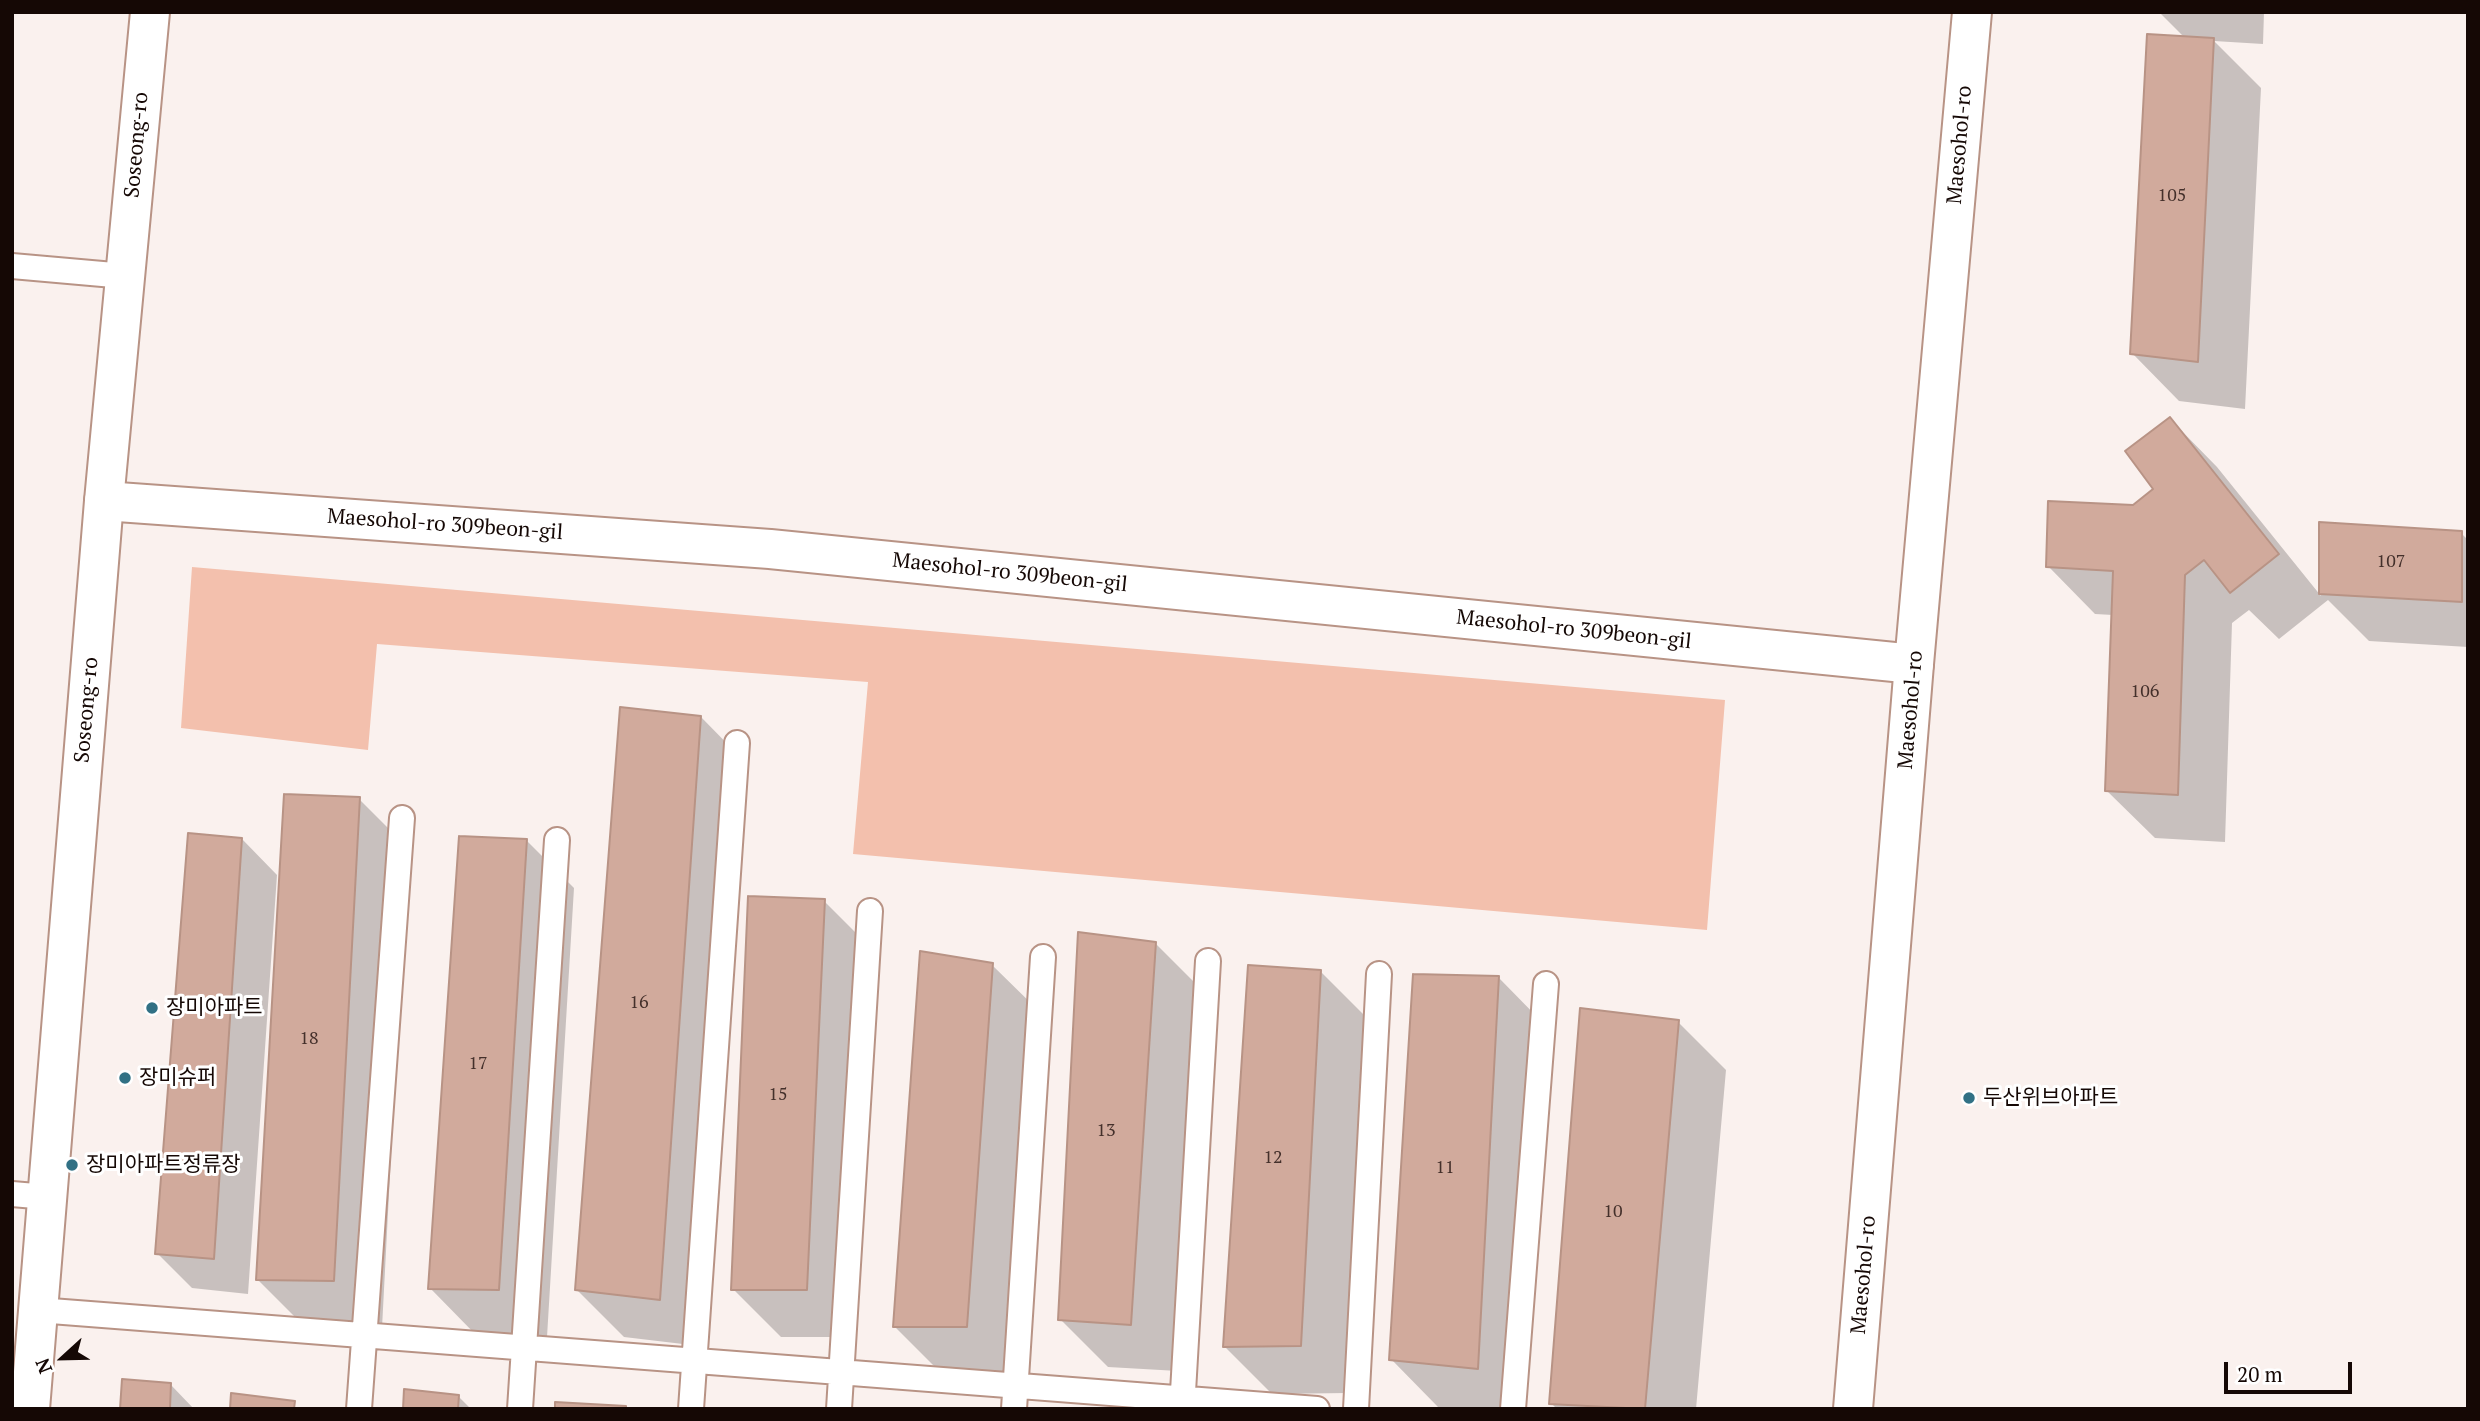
<!DOCTYPE html>
<meta charset="utf-8">
<style>
body{margin:0}
#map{position:relative;width:2480px;height:1421px;overflow:hidden;background:#faf1ee;font-family:"PT Serif",serif}
canvas{display:block}
.frame{position:absolute;inset:0;border:14px solid #150805;pointer-events:none}
.north{position:absolute;left:28px;top:1323px;width:70px;height:70px;-webkit-text-stroke:5px #fff;paint-order:stroke;rotate:248deg;font-size:19px;font-weight:700;line-height:28px;text-align:center;color:#150805}
.north::after{content:'';display:block;margin:auto;width:24px;height:32px;background:#150805;clip-path:polygon(50% 0,100% 100%,50% 72%,0 100%)}
.scale{position:absolute;left:2224px;top:1362px;width:128px;height:32px;box-sizing:border-box;border:4px solid #150805;border-top:0;padding-left:9px;font-size:21px;line-height:24px;white-space:nowrap;color:#150805;-webkit-text-stroke:5px #fff;paint-order:stroke}
</style>
<div id="map">
<canvas width="2480" height="1421"></canvas>
<div class="frame"></div>
<div class="north">N</div>
<div class="scale">20 m</div>
</div>
<script>
const context = document.querySelector('canvas').getContext('2d');
context.lineJoin = 'round';
function fillPath(path, color) { context.fillStyle = color; context.fill(path, 'evenodd'); }
const toPath = rows => new Path2D(rows.map(r => 'M' + r).join(''));
function trace(path, color, width, dash) { context.strokeStyle = color; context.lineWidth = width; context.lineCap = dash ? 'butt' : 'round'; context.setLineDash(dash || []); context.stroke(path); }
function drawText(font, color, halo, rows, align = 'center') {
  context.font = font + ' "PT Serif","Noto Sans KR",serif'; context.lineWidth = 6; context.setLineDash([]); context.textBaseline = 'middle'; context.strokeStyle = halo; context.fillStyle = color; for (const [text, x, y, turn = 0] of rows) {
    context.save(); context.translate(x, y); context.rotate((+turn || 0) * Math.PI / 180); context.textAlign = isNaN(turn) ? turn : align; if (halo) context.strokeText(text, 0, 0); context.fillText(text, 0, 0); context.restore();
  }
}
const green = toPath([
 [192,567,1725,700,1707,930,853,854,868,682,377,644,368,750,181,728]
]);
const shadow = toPath([
 [2159,12,2264,12,2263,44,2214,41,2261,88,2245,409,2179,401,2132,353,2185,38],
 [2170,419,2217,467,2321,596,2321,524,2461,533,2468,540,2468,647,2369,641,2328,600,2279,639,2249,610,2232,623,2225,842,2155,838,2107,791,2113,615,2095,614,2048,566,2155,489],
 [701,717,748,765,708,1347,624,1337,576,1289],
 [359,799,407,847,382,1328,305,1327,257,1279],
 [242,839,277,875,248,1294,192,1288,157,1253],
 [526,840,574,888,547,1337,477,1336,430,1288],
 [824,901,872,949,854,1337,781,1337,733,1289],
 [1156,944,1203,991,1178,1371,1108,1367,1060,1319],
 [992,965,1040,1012,1015,1374,942,1374,894,1326],
 [1320,971,1368,1019,1348,1393,1272,1394,1225,1347],
 [1499,978,1546,1026,1526,1409,1438,1407,1391,1359],
 [1678,1022,1726,1070,1696,1409,1557,1409,1551,1403],
 [171,1385,194,1409,122,1409],
 [458,1396,471,1409,404,1409]
]);
const building = toPath([
 [2147,34,2214,38,2198,362,2130,354,2147,34],
 [2170,417,2279,554,2230,593,2204,560,2185,575,2178,795,2105,791,2113,571,2046,567,2048,501,2133,505,2153,489,2125,451,2170,417],
 [2319,522,2462,531,2462,602,2319,594,2319,522],
 [620,707,701,716,660,1300,575,1290,620,707],
 [284,794,360,797,334,1281,256,1280,284,794],
 [188,833,242,838,214,1259,155,1254,188,833],
 [459,836,527,839,499,1290,428,1289,459,836],
 [748,896,825,899,807,1290,731,1290,748,896],
 [1078,932,1156,942,1131,1325,1058,1320,1078,932],
 [920,951,993,963,967,1327,893,1327,920,951],
 [1248,965,1321,970,1301,1346,1223,1347,1248,965],
 [1413,974,1499,976,1478,1369,1389,1360,1413,974],
 [1580,1008,1679,1020,1645,1409,1549,1404,1580,1008],
 [122,1379,171,1383,170,1409,120,1409,122,1379],
 [404,1389,459,1395,458,1409,403,1409,404,1389],
 [231,1393,295,1401,294,1409,230,1409,231,1393],
 [555,1402,626,1406,626,1409,555,1409,555,1402]
]);
const lane = toPath([
 [12,266,125,276],
 [12,1194,47,1197],
 [38,1310,1317,1409],
 [359,1409,402,818],
 [520,1409,557,840],
 [691,1409,737,743],
 [839,1409,870,911],
 [1014,1409,1043,957],
 [1182,1409,1208,961],
 [1356,1409,1379,974],
 [1513,1409,1546,984]
]);
const street = toPath([
 [104,501,770,549,1914,664]
]);
const secondary = toPath([
 [30,1409,104,501,150,12],
 [1853,1409,1914,664,1972,12]
]);
const markers = [
 [152,1008,7,"#317185"],
 [125,1078,7,"#317185"],
 [1969,1098,7,"#317185"],
 [72,1165,7,"#317185"]
];
const numberNames = [
 ["105",2172,196],
 ["107",2391,562],
 ["106",2145,692],
 ["16",639,1003],
 ["18",309,1039],
 ["17",478,1064],
 ["15",778,1095],
 ["13",1106,1131],
 ["12",1273,1158],
 ["11",1445,1168],
 ["10",1613,1212]
];
const streetNames = [
 ["Soseong-ro",137,145,-85],
 ["Maesohol-ro",1960,145,-85],
 ["Maesohol-ro 309beon-gil",445,525,4],
 ["Maesohol-ro 309beon-gil",1010,573,6],
 ["Maesohol-ro 309beon-gil",1574,630,6],
 ["Soseong-ro",87,710,-85],
 ["Maesohol-ro",1911,710,-85],
 ["Maesohol-ro",1864,1275,-85]
];
const poiNames = [
 ["장미아파트",166,1008],
 ["장미슈퍼",139,1078],
 ["두산위브아파트",1983,1098],
 ["장미아파트정류장",86,1165]
];
fillPath(green, '#f3c0ad');
fillPath(shadow, '#0003');
fillPath(building, '#d1aa9c');
trace(building, '#b89385', 2);
trace(lane, '#b89385', 28);
trace(street, '#b89385', 42);
trace(secondary, '#b89385', 42);
trace(lane, '#fff', 24);
trace(street, '#fff', 38);
trace(secondary, '#fff', 38);
for (const [x, y, r, color] of markers) { const dot = new Path2D(); dot.arc(x, y, r, 0, 2 * Math.PI); context.fillStyle = color; context.fill(dot); trace(dot, '#fff', 2.5); }
drawText('18px', '#44302b', null, numberNames);
drawText('21px', '#150805', '#fff', streetNames);
drawText('21px', '#150805', '#fff', poiNames, 'left');
</script>
